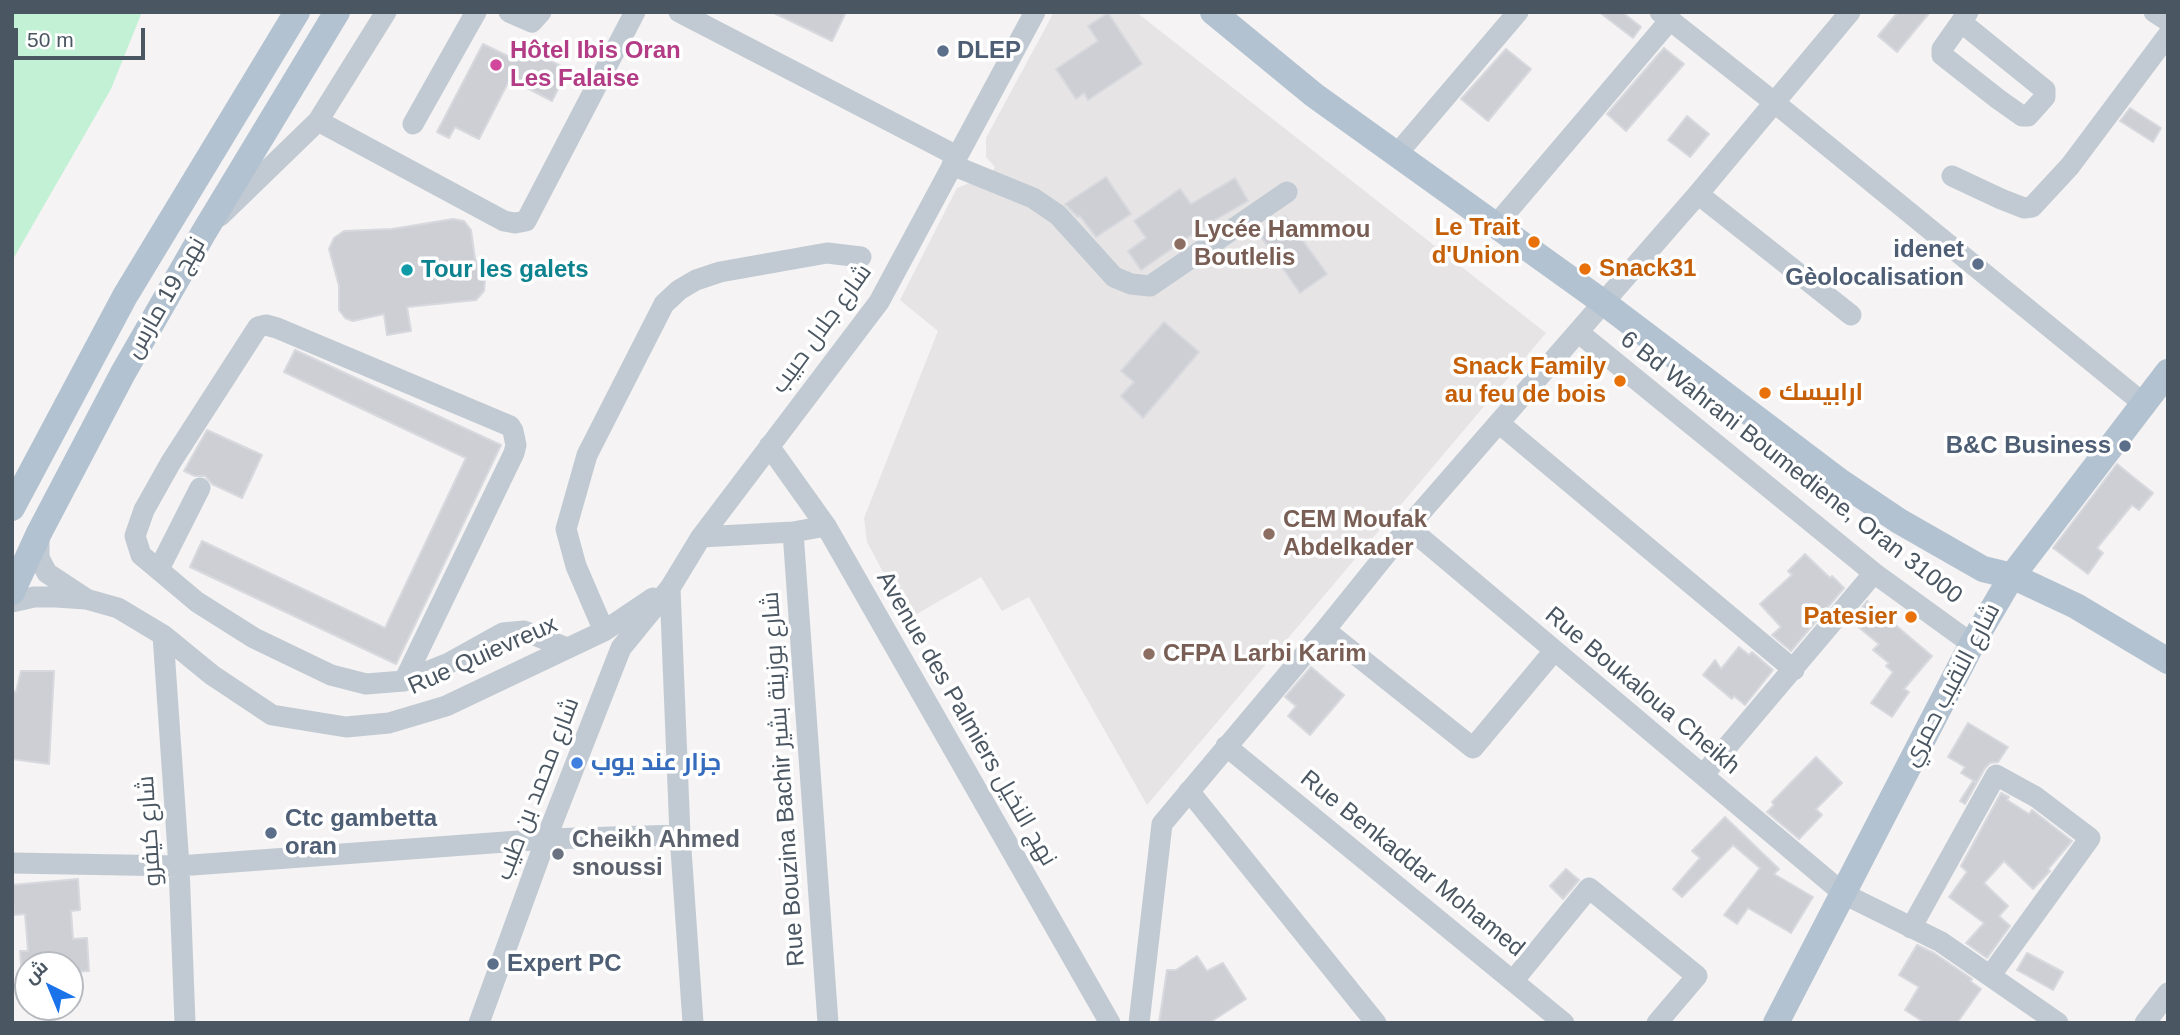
<!DOCTYPE html>
<meta charset="utf-8">
<style>
body{margin:0}
#map{position:relative;width:2180px;height:1035px;overflow:hidden;background:#f5f3f3;font-family:Arial,Cairo,sans-serif}
canvas{display:block}
.frame{position:absolute;inset:0;border:14px solid #4a5661;pointer-events:none}
.north{position:absolute;left:14px;top:951px;width:70px;height:70px;box-sizing:border-box;background:#fff;border:2px solid #b7bbc0;border-radius:50%;rotate:317deg;font-size:19px;font-weight:700;line-height:28px;text-align:center;color:#4a5661}
.north::after{content:'';display:block;margin:auto;width:24px;height:32px;background:#1a73e8;clip-path:polygon(50% 0,100% 100%,50% 72%,0 100%)}
.scale{position:absolute;left:14px;top:28px;width:131px;height:32px;box-sizing:border-box;border:4px solid #4a5661;border-top:0;padding-left:9px;font-size:21px;line-height:24px;white-space:nowrap;color:#4a5661;-webkit-text-stroke:5px #fff;paint-order:stroke}
</style>
<div id="map">
<canvas width="2180" height="1035"></canvas>
<div class="frame"></div>
<div class="north">ش</div>
<div class="scale">50 m</div>
</div>
<script>
const context = document.querySelector('canvas').getContext('2d');
context.lineJoin = 'round';
function fillPath(path, color) { context.fillStyle = color; context.fill(path, 'evenodd'); }
const toPath = rows => new Path2D(rows.map(r => 'M' + r).join(''));
function trace(path, color, width, dash) { context.strokeStyle = color; context.lineWidth = width; context.lineCap = dash ? 'butt' : 'round'; context.setLineDash(dash || []); context.stroke(path); }
function drawText(font, color, halo, rows, align = 'center') {
  context.font = font + ' Arial,Cairo,sans-serif'; context.lineWidth = 7; context.setLineDash([]); context.textBaseline = 'middle'; context.strokeStyle = halo; context.fillStyle = color; for (const [text, x, y, turn = 0] of rows) {
    context.save(); context.translate(x, y); context.rotate((+turn || 0) * Math.PI / 180); context.textAlign = isNaN(turn) ? turn : align; if (halo) context.strokeText(text, 0, 0); context.fillText(text, 0, 0); context.restore();
  }
}
const education = toPath([
 [1054,12,1136,12,1546,333,1147,805,1029,597,1002,611,981,577,908,619,867,542,864,518,938,331,900,300,957,188,974,181,986,183,995,167,986,157,986,138]
]);
const green = toPath([
 [12,12,142,12,111,89,12,261]
]);
const building = toPath([
 [772,12,846,12,832,41,772,12],
 [1599,12,1622,12,1641,27,1633,38,1599,12],
 [1898,12,1930,12,1897,52,1878,36,1898,12],
 [1108,13,1142,64,1088,100,1084,93,1076,99,1056,69,1098,41,1088,26,1108,13],
 [483,44,518,61,525,47,568,70,552,101,510,79,479,139,455,127,449,138,437,132,483,44],
 [1664,48,1684,64,1626,131,1607,114,1664,48],
 [1506,49,1531,69,1488,121,1461,99,1506,49],
 [2130,108,2161,128,2153,142,2120,121,2130,108],
 [1687,116,1709,134,1690,157,1668,140,1687,116],
 [1106,177,1131,214,1096,237,1080,216,1078,217,1065,204,1106,177],
 [1235,178,1248,201,1206,225,1141,270,1128,251,1146,238,1134,221,1180,189,1191,204,1235,178],
 [1285,216,1327,274,1300,293,1259,234,1285,216],
 [453,219,464,221,471,230,475,259,485,280,484,291,476,300,407,307,411,331,387,335,384,314,353,321,345,318,339,310,339,286,329,249,334,238,344,231,392,229,453,219],
 [1164,322,1199,352,1143,418,1121,396,1134,382,1121,371,1164,322],
 [295,350,501,445,396,664,190,567,202,541,385,628,466,458,284,372,295,350],
 [207,430,262,455,242,498,212,484,205,476,195,476,184,471,207,430],
 [2117,464,2153,493,2139,510,2132,505,2097,548,2103,553,2088,574,2053,548,2117,464],
 [1805,554,1830,578,1832,576,1844,588,1791,651,1772,635,1781,627,1760,604,1792,575,1788,571,1805,554],
 [1867,601,1932,656,1904,689,1909,692,1892,717,1871,703,1893,672,1886,666,1889,663,1873,650,1879,644,1851,621,1867,601],
 [1739,647,1749,655,1752,652,1773,670,1745,705,1734,696,1732,699,1703,675,1715,660,1721,669,1739,647],
 [1311,667,1344,695,1310,735,1288,716,1296,706,1285,697,1311,667],
 [21,671,54,671,49,764,12,759,12,691,16,692,21,671],
 [1968,723,2008,747,1998,762,1990,763,1985,768,1965,804,1960,801,1973,781,1976,782,1961,773,1965,767,1948,757,1968,723],
 [1816,757,1842,783,1816,809,1822,815,1799,839,1767,812,1774,805,1772,802,1816,757],
 [2001,793,2009,797,2007,800,2029,814,2032,810,2072,841,2048,869,2050,871,2033,889,2004,861,1984,883,2008,906,1999,916,2010,926,1987,958,1966,943,1984,923,1949,897,1967,872,1961,866,2001,793],
 [1725,817,1779,869,1774,874,1813,897,1791,933,1748,908,1737,924,1724,915,1760,868,1733,845,1682,897,1673,889,1700,858,1692,851,1725,817],
 [1566,869,1579,880,1563,899,1550,886,1566,869],
 [78,879,80,910,71,911,73,939,87,938,89,971,70,972,70,965,21,965,20,951,28,951,25,914,14,915,12,885,78,879],
 [1917,945,1934,953,1972,979,1970,981,1981,989,1957,1023,1925,1023,1905,1010,1919,987,1899,975,1917,945],
 [2027,953,2063,972,2053,990,2017,970,2027,953],
 [1197,956,1207,971,1223,963,1246,999,1209,1023,1159,1023,1167,970,1176,970,1197,956]
]);
const minor = toPath([
 [509,12,532,22,541,12],
 [679,12,957,156],
 [1660,12,1775,103,2144,404],
 [2154,12,2168,21],
 [1961,22,2045,90,2045,97,2028,116,2022,116,1998,99,1942,55,1942,49,1961,22,1968,12],
 [318,121,504,221,515,223,526,221,635,12],
 [413,124,476,12],
 [1397,154,1518,12],
 [952,165,1033,198,1058,215,1114,277,1131,284,1150,286,1287,192],
 [1952,176,2001,199,2024,208,2032,207,2070,166,2168,35],
 [1698,194,1851,315],
 [220,216,318,121,386,12],
 [1495,226,1670,20],
 [1578,332,1874,573,1972,644],
 [1500,424,1794,670],
 [769,446,826,526,1110,1023],
 [1408,527,1844,894,1941,942,2058,1023],
 [793,532,828,1023],
 [39,533,39,558,47,573,85,598],
 [701,537,793,532,826,526],
 [159,569,200,488],
 [670,588,680,835,693,1023],
 [12,602,34,597,56,597,86,599,118,608,163,635,212,675,272,715,346,727,389,723,446,706,604,631,653,598],
 [1325,630,1473,748,1554,651],
 [604,631,576,566,566,529,587,455,664,304,679,290,696,280,720,272,827,253,861,257],
 [163,635,179,866,185,1023],
 [404,681,514,453,516,445,513,431,510,426,277,328,266,325,258,327,171,462,144,510,135,536,141,555,197,602,254,638,331,675,366,684,404,681,449,663,503,633,524,631,567,648],
 [1226,746,1564,1023],
 [1703,775,1874,573],
 [1189,791,1376,1023],
 [12,863,179,866,546,839,680,835],
 [1911,928,1996,775,2036,797,2090,838,1990,976],
 [1513,981,1589,888,1697,976,1657,1023],
 [479,1023,546,839,621,648,670,588,701,537,879,302,1035,12],
 [1139,1023,1162,824,1325,630,1408,527,1698,194,1850,12],
 [2145,1023,2168,993]
]);
const major = toPath([
 [1213,12,1314,95,1604,303,1841,482,1899,521,1983,569,2012,576,2076,606,2168,661],
 [12,508,125,296,297,12],
 [12,592,39,533,123,373,204,232,337,12],
 [1776,1023,1972,644,2012,576,2168,372]
]);
const markers = [
 [943,51,7,"#5c6f8a"],
 [496,65,7,"#d1479c"],
 [1534,242,7,"#e8710a"],
 [1180,244,7,"#8d6e63"],
 [1978,264,7,"#5c6f8a"],
 [1585,269,7,"#e8710a"],
 [407,270,7,"#0f9aa8"],
 [1620,381,7,"#e8710a"],
 [1765,393,7,"#e8710a"],
 [2125,446,7,"#5c6f8a"],
 [1269,534,7,"#8d6e63"],
 [1911,617,7,"#e8710a"],
 [1149,654,7,"#8d6e63"],
 [577,763,7,"#3f7fe0"],
 [271,833,7,"#5c6f8a"],
 [558,854,7,"#6b7280"],
 [493,964,7,"#5c6f8a"]
];
const hotelNames = [
 ["Hôtel Ibis Oran",510,51],
 ["Les Falaise",510,79]
];
const serviceNames = [
 ["DLEP",957,51],
 ["idenet",1964,250,"right"],
 ["Gèolocalisation",1964,278,"right"],
 ["B&C Business",2111,446,"right"],
 ["Ctc gambetta",285,819],
 ["oran",285,847],
 ["Expert PC",507,964]
];
const foodNames = [
 ["Le Trait",1520,228],
 ["d'Union",1520,256],
 ["Snack31",1599,269,"left"],
 ["Snack Family",1606,367],
 ["au feu de bois",1606,395],
 ["ارابيسك",1779,393,"left"],
 ["Patesier",1897,617]
];
const educationNames = [
 ["Lycée Hammou",1194,230],
 ["Boutlelis",1194,258],
 ["CEM Moufak",1283,520],
 ["Abdelkader",1283,548],
 ["CFPA Larbi Karim",1163,654]
];
const cultureNames = [
 ["Tour les galets",421,270]
];
const streetNames = [
 ["نهج 19 مارس",166,298,-60],
 ["شارع جلال حبيب",822,329,-54],
 ["6 Bd Wahrani Boumediene, Oran 31000",1791,468,38],
 ["Rue Quievreux",483,656,-24],
 ["شارع النقيب حمري",1952,685,-62],
 ["Rue Boukaloua Cheikh",1642,691,40],
 ["Avenue des Palmiers نهج النخيل",966,719,60],
 ["Rue Bouzina Bachir شارع بوزينة بشير",784,779,-94],
 ["شارع محمد بن طيب",538,789,-69],
 ["شارع كيفرو",150,831,-94],
 ["Rue Benkaddar Mohamed",1412,864,39]
];
const shopNames = [
 ["جزار عند يوب",591,763]
];
const worshipNames = [
 ["Cheikh Ahmed",572,840],
 ["snoussi",572,868]
];
fillPath(education, '#e6e4e5');
fillPath(green, '#c3f1d5');
fillPath(building, '#cdcfd5');
trace(building, '#d7d9de', 2);
trace(minor, '#c1cad2', 21);
trace(major, '#b3c2d1', 26);
for (const [x, y, r, color] of markers) { const dot = new Path2D(); dot.arc(x, y, r, 0, 2 * Math.PI); context.fillStyle = color; context.fill(dot); trace(dot, '#fff', 2.5); }
drawText('bold 24px', '#b23c85', '#fff', hotelNames, 'left');
drawText('bold 24px', '#4e5e75', '#fff', serviceNames, 'left');
drawText('bold 24px', '#c56008', '#fff', foodNames, 'right');
drawText('bold 24px', '#785e54', '#fff', educationNames, 'left');
drawText('bold 24px', '#0d838f', '#fff', cultureNames, 'left');
drawText('24px', '#4a5661', '#fff', streetNames);
drawText('bold 24px', '#366cbe', '#fff', shopNames, 'left');
drawText('bold 24px', '#5b616d', '#fff', worshipNames, 'left');
</script>
